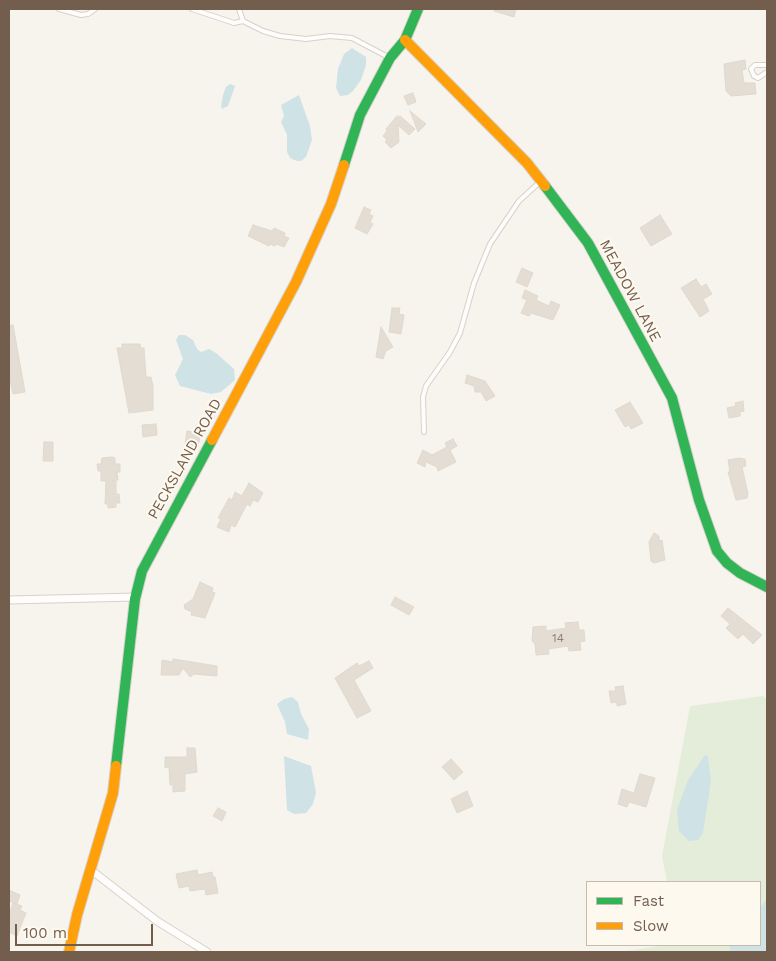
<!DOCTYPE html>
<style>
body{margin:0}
#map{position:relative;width:776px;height:961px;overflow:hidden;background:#f7f4ed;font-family:"Work Sans",sans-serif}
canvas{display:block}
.frame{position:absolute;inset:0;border:10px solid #735e4e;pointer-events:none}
.legend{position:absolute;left:586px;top:881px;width:175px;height:65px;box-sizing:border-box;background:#fef9ef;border:1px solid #c6bbaf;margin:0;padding:6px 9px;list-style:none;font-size:15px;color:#735e4e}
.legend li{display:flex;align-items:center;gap:10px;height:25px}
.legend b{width:25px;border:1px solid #c6bbaf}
.scale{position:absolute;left:15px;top:924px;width:138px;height:22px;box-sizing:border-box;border:2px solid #735e4e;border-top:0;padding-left:6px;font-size:15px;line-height:18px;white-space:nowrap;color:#735e4e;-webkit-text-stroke:4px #fef9ef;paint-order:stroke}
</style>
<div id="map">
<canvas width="776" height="961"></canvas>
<div class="frame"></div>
<ul class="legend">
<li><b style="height:6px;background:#30b455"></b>Fast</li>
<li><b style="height:6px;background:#ff9f0a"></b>Slow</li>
</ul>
<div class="scale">100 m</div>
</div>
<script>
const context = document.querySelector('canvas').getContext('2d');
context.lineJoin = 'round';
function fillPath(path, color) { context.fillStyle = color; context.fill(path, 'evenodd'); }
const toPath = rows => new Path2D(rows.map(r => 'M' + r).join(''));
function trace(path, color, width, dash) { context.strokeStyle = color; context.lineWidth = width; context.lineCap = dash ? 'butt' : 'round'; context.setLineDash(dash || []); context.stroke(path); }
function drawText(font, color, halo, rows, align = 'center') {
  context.font = font + ' "Work Sans",sans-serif'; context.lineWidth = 4; context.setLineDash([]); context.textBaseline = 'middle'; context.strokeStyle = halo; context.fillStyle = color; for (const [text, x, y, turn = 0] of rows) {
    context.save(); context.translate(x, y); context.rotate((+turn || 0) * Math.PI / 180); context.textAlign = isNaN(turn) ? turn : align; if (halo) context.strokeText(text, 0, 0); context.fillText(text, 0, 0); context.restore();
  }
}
const green = toPath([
 [763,696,767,699,767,952,621,952,665,945,760,945,760,882,667,882,662,856,690,706]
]);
const water = toPath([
 [352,48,366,57,366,65,361,80,353,91,348,95,340,96,336,88,338,69,344,54],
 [230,84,235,86,228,106,222,109,221,106,223,95,226,87],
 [299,95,310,126,312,140,306,157,301,161,297,161,290,158,287,152,287,135,281,122,284,116,281,105],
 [179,335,185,335,193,340,197,349,201,352,209,349,216,353,234,369,235,380,221,392,211,394,180,386,175,375,183,359,176,340],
 [292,697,298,702,301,714,309,729,308,740,287,734,285,722,277,704,284,699],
 [705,755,708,756,711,781,703,833,698,840,689,841,679,831,677,810,688,780],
 [284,756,311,766,316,793,313,804,306,813,294,814,287,810],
 [767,898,767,952,731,952,729,945,760,945,760,908]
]);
const building = toPath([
 [495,9,516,9,514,17,494,11,495,9],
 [745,60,746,69,742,70,744,83,755,83,756,94,731,96,726,91,724,64,745,60],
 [413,93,416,102,408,105,404,96,413,93],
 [410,111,426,124,418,132,410,111],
 [397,116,397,118,400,116,415,129,409,135,398,125,399,142,391,148,385,142,387,140,383,136,387,131,386,129,397,116],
 [364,207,371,210,369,214,373,216,370,222,373,224,367,234,355,228,364,207],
 [660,215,672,234,651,246,640,228,660,215],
 [253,225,272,231,274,228,285,233,284,236,289,238,284,247,276,244,275,246,270,244,269,246,248,236,253,225],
 [522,268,533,273,527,287,516,282,522,268],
 [696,279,701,287,706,284,712,294,703,299,709,311,700,317,681,288,696,279],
 [525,290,538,296,536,300,549,306,551,301,560,305,553,320,531,313,529,316,521,313,527,300,522,298,525,290],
 [392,308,400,308,399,314,404,315,401,334,389,332,392,308],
 [13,325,25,392,13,394,9,376,9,326,13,325],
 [381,327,393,347,386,351,383,359,376,357,381,327],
 [122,344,140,344,141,348,144,348,146,377,151,377,153,386,153,410,129,413,117,348,122,348,122,344],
 [467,375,485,381,495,396,486,401,481,392,475,392,474,386,465,383,467,375],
 [743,401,744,411,740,412,740,416,729,418,727,408,736,406,735,403,743,401],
 [630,402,643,423,631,429,629,425,625,427,615,410,630,402],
 [156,424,157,435,143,437,142,425,156,424],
 [187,431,198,433,197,437,200,437,198,446,185,444,187,431],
 [453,439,457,446,450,450,456,462,438,471,437,467,426,462,425,467,417,463,423,450,432,455,447,447,445,443,453,439],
 [44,442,53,442,53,461,43,461,44,442],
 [112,457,115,458,115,464,120,464,120,472,117,472,118,480,116,480,116,494,119,494,120,503,116,503,116,507,108,508,108,504,105,504,106,481,101,481,101,471,98,471,97,464,101,464,102,458,112,457],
 [739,458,745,459,746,466,742,467,748,494,747,498,736,500,728,472,730,472,728,460,739,458],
 [249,483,263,493,258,502,253,500,250,506,247,504,235,527,231,525,229,532,217,527,221,519,218,518,229,498,232,500,235,492,242,496,249,483],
 [654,533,659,536,659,541,662,540,665,560,654,563,651,561,649,542,654,533],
 [200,582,213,588,212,592,215,593,205,618,191,615,192,612,185,609,184,605,193,599,200,582],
 [395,597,414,607,409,615,391,605,395,597],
 [728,608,762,635,753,644,743,634,738,639,726,628,730,624,721,616,728,608],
 [578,622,579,630,584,630,585,641,580,642,581,650,569,651,568,646,548,649,549,654,536,655,535,644,532,641,533,627,546,626,546,631,566,628,565,623,578,622],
 [173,659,217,666,217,676,194,674,190,677,183,668,179,675,161,675,162,660,173,662,173,659],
 [369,661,373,668,354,680,371,711,357,718,335,678,357,663,359,666,369,661],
 [623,686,626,704,617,706,617,702,611,703,609,691,616,691,615,687,623,686],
 [187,748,195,748,197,772,185,774,185,791,173,792,173,785,170,785,169,767,165,768,165,757,187,757,187,748],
 [451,759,463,772,454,780,442,767,451,759],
 [640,774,655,778,646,807,629,802,627,807,618,804,622,789,634,793,640,774],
 [467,791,473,806,457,813,451,799,467,791],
 [218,808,226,812,222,821,213,816,218,808],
 [197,870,198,875,212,872,213,877,215,877,218,893,206,895,205,889,190,891,189,886,179,888,176,874,197,870],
 [9,890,20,895,17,904,9,901,9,890],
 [13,903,22,906,20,910,26,913,17,936,9,932,9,915,13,903]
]);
const lane = toPath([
 [59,9,81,15,88,14,95,9],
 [192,9,234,23,243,21],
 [239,9,243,21,263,31,280,36,306,39,330,36,352,38,388,57],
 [767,65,755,65,751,69,754,76,758,78,767,72],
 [424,432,423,397,426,386,450,352,460,333,474,283,490,244,519,201,541,181]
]);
const street = toPath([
 [9,600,136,597],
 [91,870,157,921,207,952]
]);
const fast = toPath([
 [344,165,360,115,390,58,405,40,418,9],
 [545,186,588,243,672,398,699,500,717,551,727,563,740,573,767,587],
 [116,766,135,599,142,571,212,440]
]);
const slow = toPath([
 [405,40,527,163,545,186],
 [212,440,296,282,331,204,344,165],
 [69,952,77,915,113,793,116,766]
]);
const numberNames = [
 ["14",558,638]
];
const streetNames = [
 ["MEADOW LANE",630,291,62],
 ["PECKSLAND ROAD",185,459,-61]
];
fillPath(green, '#e3edd9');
fillPath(water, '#cfe2e6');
fillPath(building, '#e3ddd4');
trace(building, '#dfd8cf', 1);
trace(lane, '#d6d1cb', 6);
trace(street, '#d6d1cb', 9);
trace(fast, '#d7d1cb', 12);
trace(slow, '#d7d1cb', 12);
trace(lane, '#fefdfc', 4);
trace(street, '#fefdfc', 7);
trace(fast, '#30b455', 10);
trace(slow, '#ff9f0a', 10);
drawText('12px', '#918072', null, numberNames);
drawText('15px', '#735e4e', '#fef9ef', streetNames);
</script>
